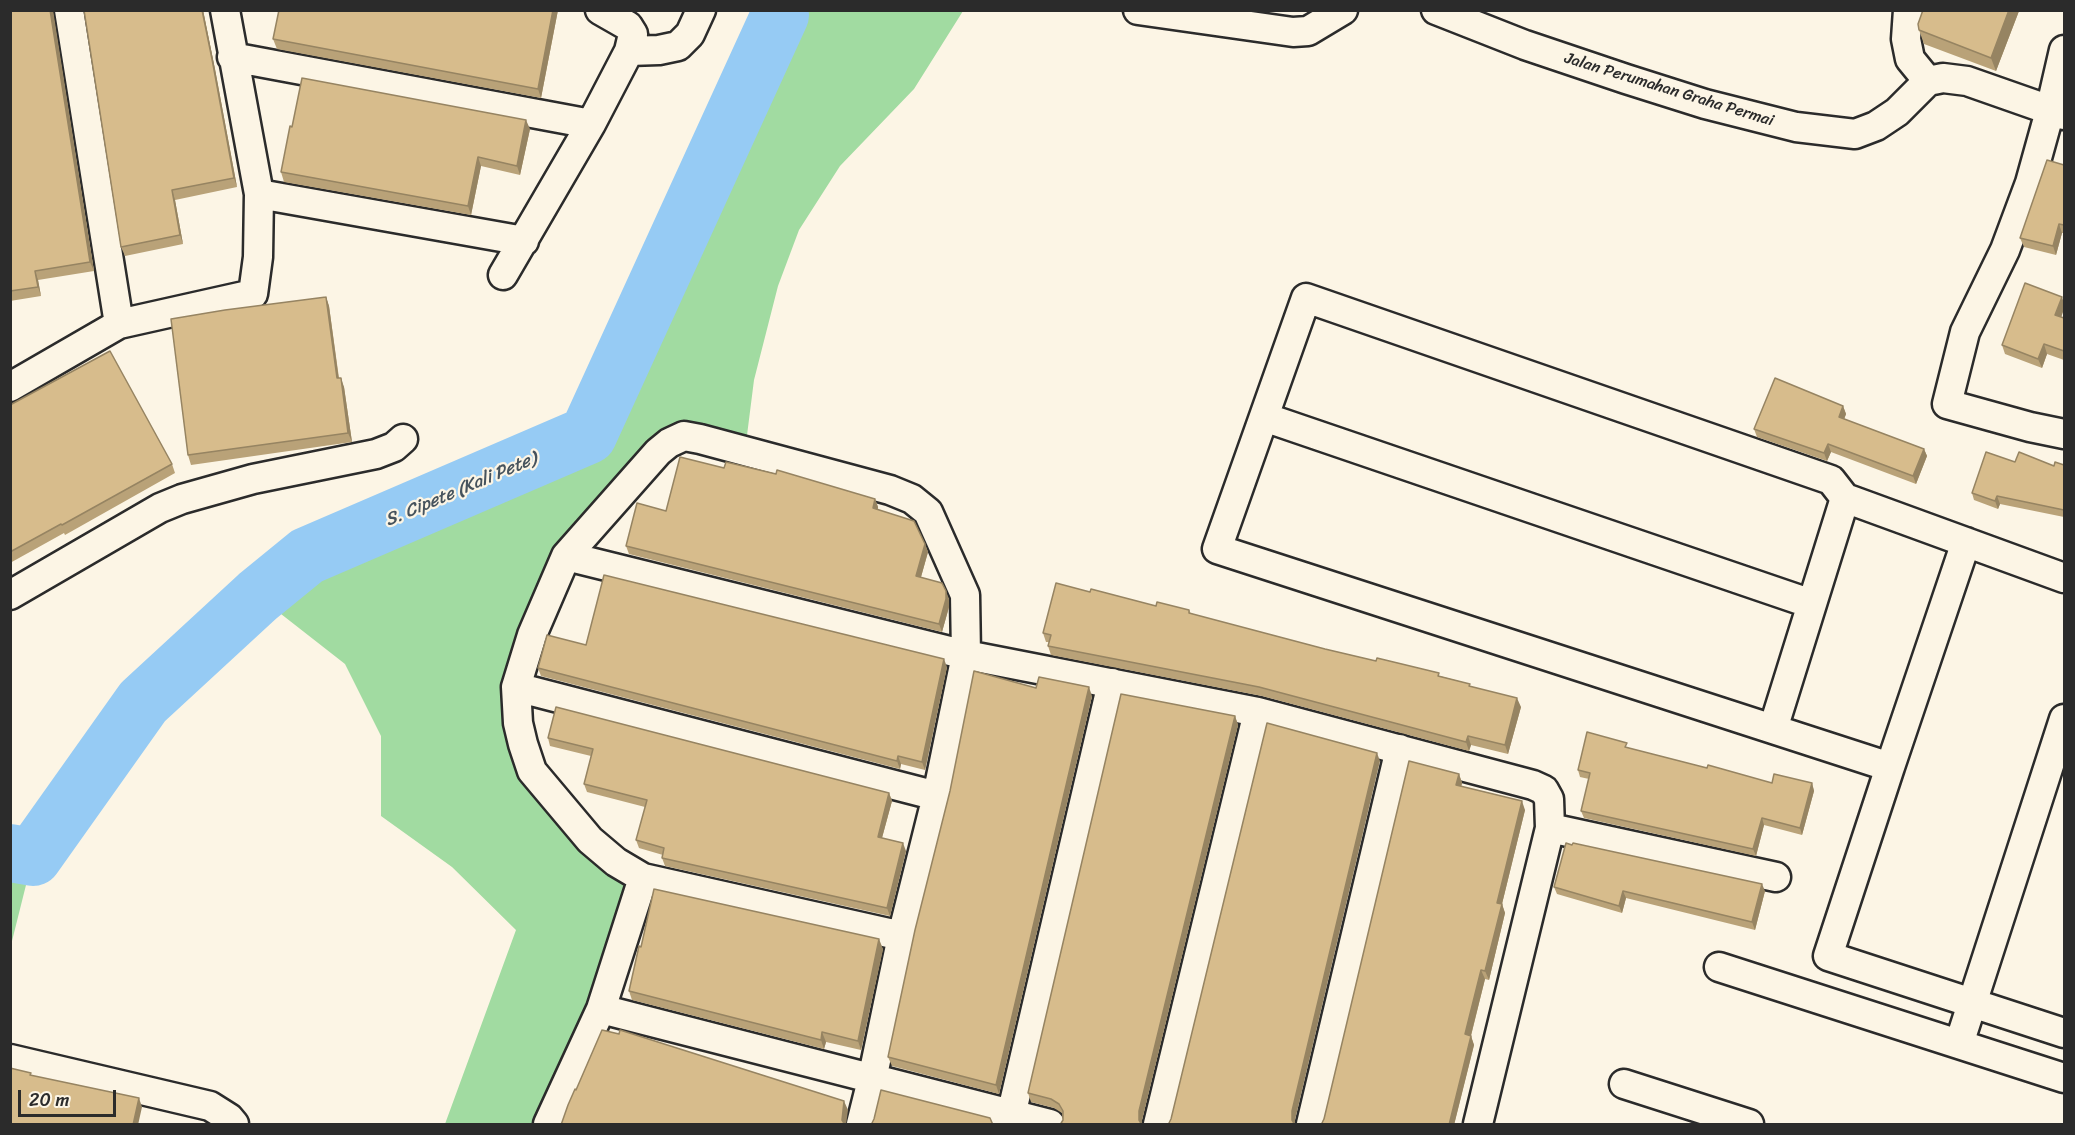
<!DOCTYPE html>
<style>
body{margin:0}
#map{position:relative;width:2075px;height:1135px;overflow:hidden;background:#fcf5e5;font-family:Sriracha,sans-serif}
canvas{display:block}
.frame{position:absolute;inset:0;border:12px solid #2b2b2b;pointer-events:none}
.scale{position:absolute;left:18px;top:1090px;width:98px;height:27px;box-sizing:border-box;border:3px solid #2b2b2b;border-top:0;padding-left:8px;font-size:18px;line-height:21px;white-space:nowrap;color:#2b2b2b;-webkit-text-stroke:4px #fcf5e5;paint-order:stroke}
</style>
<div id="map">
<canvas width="2075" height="1135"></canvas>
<div class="frame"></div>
<div class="scale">20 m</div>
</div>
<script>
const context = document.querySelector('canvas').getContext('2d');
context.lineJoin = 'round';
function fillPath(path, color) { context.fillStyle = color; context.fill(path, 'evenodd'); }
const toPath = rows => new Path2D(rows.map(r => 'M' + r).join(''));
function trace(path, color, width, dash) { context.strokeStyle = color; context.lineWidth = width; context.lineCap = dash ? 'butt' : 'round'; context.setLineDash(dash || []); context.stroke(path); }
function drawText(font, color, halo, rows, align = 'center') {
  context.font = font + ' Sriracha,sans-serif'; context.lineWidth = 4.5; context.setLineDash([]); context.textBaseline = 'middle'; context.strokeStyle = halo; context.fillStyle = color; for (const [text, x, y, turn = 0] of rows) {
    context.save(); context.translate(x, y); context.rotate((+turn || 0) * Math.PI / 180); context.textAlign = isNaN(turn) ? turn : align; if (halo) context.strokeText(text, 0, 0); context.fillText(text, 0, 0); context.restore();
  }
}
const green = toPath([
 [784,11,963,11,914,89,840,166,799,230,778,286,754,380,745,451,684,436,566,556,532,635,523,744,643,878,548,1124,445,1124,516,930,452,867,381,816,381,736,345,664,258,596,307,556,588,435,780,15],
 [11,853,33,857,11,945,10,853]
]);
const river = toPath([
 [10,853,33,857,143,702,258,596,307,556,588,435,780,15]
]);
const minor = toPath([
 [69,10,119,324],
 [1138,10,1293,32,1308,31,1343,10],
 [1436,10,1525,45,1626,79,1705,104,1796,127,1855,134,1876,126,1897,112,1928,81,1943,78,1967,81,2064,115],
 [1908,10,1906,39,1910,59,1928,81],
 [2064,50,2050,111,2030,183,2005,250,1965,332,1947,404,2030,427,2064,434],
 [629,51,659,50,678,46,690,34,701,10],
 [232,57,591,124],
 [259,194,524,241],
 [503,275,591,124,629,51,633,34,628,26,600,10],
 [10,387,119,324,253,294,258,257,259,194,225,10],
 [1264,417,1812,604],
 [1966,542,1890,767,1217,549,1306,298,1831,480,1845,498,2064,578],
 [566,556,966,655,1258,712,1533,785,1544,790,1549,799,1550,828,1478,1124],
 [10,595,160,508,182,499,253,479,376,454,394,447,403,439],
 [516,687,937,796],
 [1773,729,1845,498],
 [1890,767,1828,956,2064,1033],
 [1550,828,1776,877],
 [643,878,902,936],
 [1719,967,2064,1078],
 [601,1009,1050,1124],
 [1959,1044,2064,719],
 [10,1059,210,1106,229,1118,234,1124],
 [1624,1084,1749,1124],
 [548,1124,601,1009,643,878,616,862,590,840,532,771,523,744,518,723,516,687,532,635,566,556,658,452,669,443,684,436,700,439,890,490,912,499,928,512,965,595,966,655,937,796,902,936,872,1080,861,1124],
 [1009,1124,1112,683],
 [1158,1124,1258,712],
 [1311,1124,1400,749]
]);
const wall = toPath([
 [10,10,53,13,94,271,38,280,41,296,10,301],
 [84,10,203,10,215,69,237,187,175,200,183,244,125,256,121,247],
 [558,10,541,98,277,49,273,39],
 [2019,11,1996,71,1924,44,1919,30],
 [530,129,520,175,481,166,471,215,284,182,281,172],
 [2064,165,2064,233,2062,233,2056,255,2024,247,2020,238],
 [326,297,329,306,339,378,344,387,352,442,191,465,188,455],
 [2061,317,2064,318,2064,360,2047,354,2042,368,2005,354,2002,345],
 [10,405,172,464,175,473,65,535,64,533,10,563],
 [1843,406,1846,414,1844,419,1924,449,1927,456,1916,484,1831,452,1827,461,1757,437,1754,429],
 [2015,462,2054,466,2064,465,2064,517,2000,504,1998,509,1974,500,1972,493],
 [724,468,875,499,878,507,878,509,925,544,928,552,921,577,949,599,949,607,942,632,629,554,626,546,666,511],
 [1090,592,1156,606,1189,610,1191,614,1325,649,1440,676,1470,684,1470,686,1521,707,1508,754,1471,745,1469,751,1262,696,1051,655,1048,646,1049,642,1046,642,1043,633],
 [586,645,947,667,925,770,901,764,900,769,541,676,538,668],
 [1036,688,1092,696,999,1094,892,1066,888,1057],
 [1235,716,1238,725,1142,1120,1063,1120,1062,1113,1054,1108,1031,1102,1028,1093],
 [548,738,889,793,892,801,882,838,906,851,890,916,665,866,662,858,663,855,639,848,636,840,645,807,587,792,584,784,591,756,550,746],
 [1629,748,1707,768,1772,783,1812,783,1814,791,1802,835,1764,825,1756,856,1584,818,1581,811,1589,779,1580,777,1578,770],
 [1459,774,1462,783,1461,786,1525,810,1502,904,1505,913,1489,980,1485,979,1471,1036,1474,1045,1454,1125,1321,1125],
 [1554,887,1765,891,1755,930,1626,898,1622,913,1557,894],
 [883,949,861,1050,826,1042,824,1049,632,1000,629,991]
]);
const shadedWall = toPath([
 [50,10,53,10,94,271,90,262],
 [202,10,203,10,215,69,237,187,234,178],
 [553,10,558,10,541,98,538,89],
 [2009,10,2019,11,1996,71,1991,58],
 [526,120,530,129,520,175,517,166],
 [478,157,481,166,471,215,468,206],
 [172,190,175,200,183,244,180,235],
 [2059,224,2062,233,2056,255,2053,246],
 [35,271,38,280,41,296,38,287],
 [326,297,329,306,340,388,337,378],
 [2062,297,2064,303,2064,309,2059,324,2055,315],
 [2044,344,2047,354,2042,368,2038,359],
 [341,378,344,387,352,442,348,433],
 [1843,406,1846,414,1842,425,1839,417],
 [1828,444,1831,452,1827,461,1824,453],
 [1924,449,1927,456,1916,484,1913,476],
 [1997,496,2000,504,1998,509,1995,501],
 [875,499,878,507,876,516,873,508],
 [925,544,928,552,919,584,916,576],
 [946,591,949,599,949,607,942,632,939,624],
 [944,659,947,667,925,770,922,762],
 [1089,687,1092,696,999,1094,996,1085],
 [1517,698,1521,707,1508,754,1505,745],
 [1235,716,1238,725,1142,1120,1142,1125,1139,1120,1139,1111],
 [1468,736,1471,745,1469,751,1466,742],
 [1377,753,1380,761,1295,1120,1295,1125,1292,1120,1292,1111],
 [898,756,901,764,900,769,897,761],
 [1459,774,1462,783,1460,794,1456,785],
 [1812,783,1814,791,1802,835,1800,828],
 [889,793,892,801,880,845,878,837],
 [1522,801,1525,810,1500,912,1497,903],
 [1762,818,1764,825,1756,856,1753,849],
 [903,843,906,851,890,916,887,908],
 [1762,884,1765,891,1755,930,1752,922],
 [1623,891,1626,898,1622,913,1619,906],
 [1502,904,1505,913,1489,980,1485,971],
 [879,939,883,949,861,1050,858,1041],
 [1481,970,1485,979,1469,1043,1465,1034],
 [822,1032,826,1042,824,1049,821,1040],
 [1471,1036,1474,1045,1454,1125,1449,1125],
 [139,1098,142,1107,138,1125,133,1125],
 [844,1101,848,1110,846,1125,844,1125,842,1120]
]);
const building = toPath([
 [10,10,50,10,90,262,35,271,38,287,10,291,10,10],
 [84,10,202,10,212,59,234,178,172,190,180,235,121,247,84,10],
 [279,10,553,10,538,89,273,39,279,10],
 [1923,10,2009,10,1991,58,1919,30,1918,24,1923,10],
 [302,78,526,120,517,166,478,157,468,206,281,172,290,126,292,127,302,78],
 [2047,160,2064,165,2064,225,2059,224,2053,246,2020,238,2047,160],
 [2025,283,2062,297,2055,315,2064,318,2064,351,2044,344,2038,359,2002,345,2025,283],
 [326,297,337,378,341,378,348,433,188,455,171,319,225,310,326,297],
 [110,351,172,464,62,525,61,524,10,552,10,405,110,351],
 [1775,378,1843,406,1839,417,1924,449,1913,476,1828,444,1824,453,1754,429,1775,378],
 [1986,452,2015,462,2019,452,2054,466,2055,462,2064,465,2064,510,1997,496,1995,501,1972,493,1986,452],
 [680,457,724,468,726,462,776,474,777,470,875,499,873,508,914,521,925,544,916,576,942,583,946,591,946,599,939,624,626,546,637,503,666,511,680,457],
 [604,575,944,659,922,762,898,756,897,761,538,668,547,635,586,645,604,575],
 [1056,583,1090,592,1091,589,1156,606,1157,602,1189,610,1189,613,1325,649,1376,661,1377,658,1439,673,1438,676,1470,684,1469,686,1517,698,1505,745,1468,736,1466,742,1259,687,1048,646,1051,635,1043,633,1056,583],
 [974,671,1036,688,1039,677,1089,687,996,1085,888,1057,915,930,950,791,974,671],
 [1121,694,1235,716,1139,1111,1139,1120,1142,1125,1060,1125,1063,1120,1063,1111,1059,1104,1051,1099,1028,1093,1121,694],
 [556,707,889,793,878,837,903,843,887,908,662,858,664,848,636,840,647,800,584,784,593,749,548,738,556,707],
 [1267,723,1377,753,1292,1111,1292,1120,1295,1125,1168,1125,1171,1119,1267,723],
 [1587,732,1627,743,1625,747,1707,768,1708,765,1772,783,1774,774,1812,783,1800,828,1762,818,1753,849,1581,811,1590,773,1578,770,1587,732],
 [1409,761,1459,774,1456,785,1522,801,1497,903,1502,904,1485,971,1481,970,1465,1034,1471,1036,1449,1125,1321,1125,1324,1119,1409,761],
 [1566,843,1572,845,1573,843,1762,884,1752,922,1623,891,1619,906,1554,887,1566,843],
 [654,889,879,939,858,1041,822,1032,821,1040,629,991,639,946,641,947,654,889],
 [602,1030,619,1034,620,1030,844,1101,842,1120,845,1125,561,1125,568,1105,575,1089,576,1090,602,1030],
 [10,1068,31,1073,30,1075,139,1098,133,1125,10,1125,10,1068],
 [881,1090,990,1118,993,1125,871,1125,874,1119,881,1090]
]);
const streetNames = [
 ["Jalan Perumahan Graha Permai",1669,90,17]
];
const waterNames = [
 ["S. Cipete (Kali Pete)",461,490,-23]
];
fillPath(green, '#a1dba1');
trace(river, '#96cbf4', 58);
trace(minor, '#2b2b2b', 33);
trace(minor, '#fcf5e5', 28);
fillPath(wall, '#b9a278');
fillPath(shadedWall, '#968462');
fillPath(building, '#d7bc8c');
trace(building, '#968462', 1.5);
drawText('16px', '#2b2b2b', '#fcf5e5', streetNames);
drawText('italic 18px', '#46535d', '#fcf5e5', waterNames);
</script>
